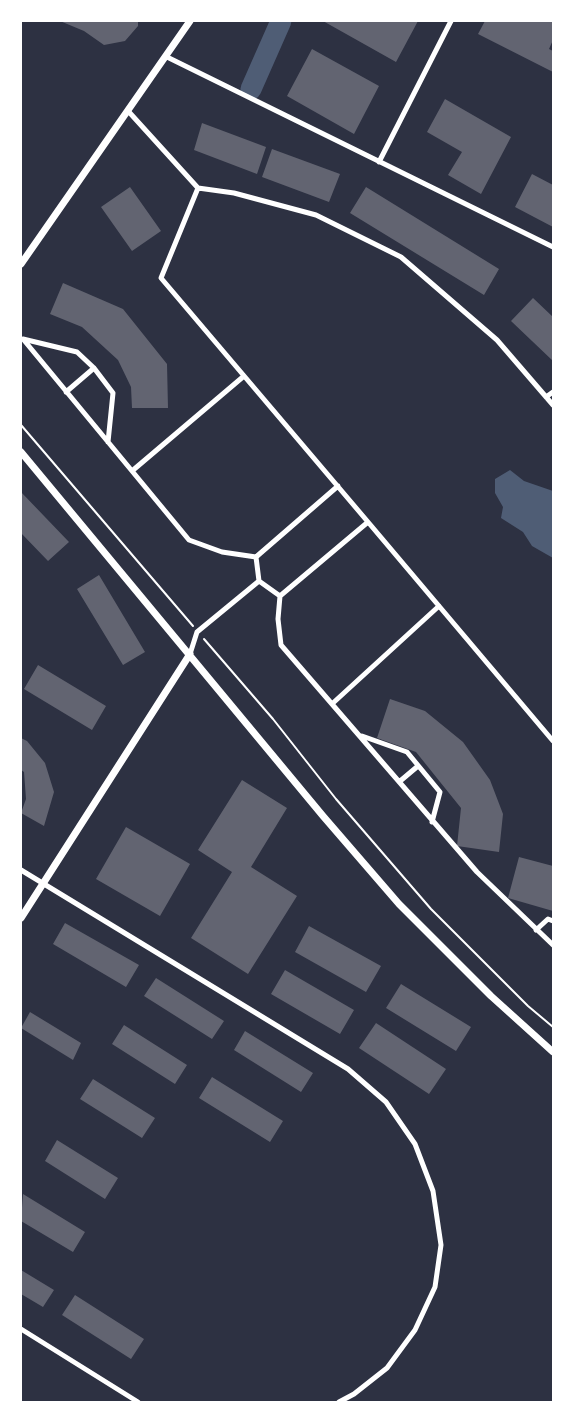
<!DOCTYPE html>
<style>
body{margin:0}
#map{position:relative;width:574px;height:1423px;overflow:hidden;background:#2d3142;font-family:Barlow,sans-serif}
canvas{display:block}
.frame{position:absolute;inset:0;border:22px solid #fff;pointer-events:none}
</style>
<div id="map">
<canvas width="574" height="1423"></canvas>
<div class="frame"></div>
</div>
<script>
const context = document.querySelector('canvas').getContext('2d');
context.lineJoin = 'round';
function fillPath(path, color) { context.fillStyle = color; context.fill(path, 'evenodd'); }
const toPath = rows => new Path2D(rows.map(r => 'M' + r).join(''));
function trace(path, color, width, dash) { context.strokeStyle = color; context.lineWidth = width; context.lineCap = dash ? 'butt' : 'round'; context.setLineDash(dash || []); context.stroke(path); }
const water = toPath([
 [510,470,524,481,553,491,553,558,532,546,523,532,501,518,503,507,495,493,495,479]
]);
const river = toPath([
 [251,89,281,21]
]);
const building = toPath([
 [60,21,138,21,138,26,125,41,104,45,84,31],
 [323,21,418,21,396,62],
 [485,21,553,21,553,40,549,49,553,51,553,72,478,34],
 [312,49,379,86,354,134,287,96],
 [445,99,511,137,481,194,448,175,462,152,427,132],
 [202,123,266,147,257,174,194,150],
 [272,149,340,174,329,202,262,177],
 [532,174,553,185,553,227,515,207],
 [130,187,161,231,132,251,101,207],
 [366,187,499,269,484,295,350,213],
 [63,283,123,309,167,364,168,408,132,408,131,387,118,360,82,327,50,314],
 [533,298,553,317,553,361,511,321],
 [21,492,69,542,48,561,21,533],
 [99,575,145,652,123,665,77,589],
 [38,665,106,706,92,730,24,689],
 [390,699,425,711,463,742,490,780,503,814,499,852,457,846,461,808,416,752,377,738],
 [21,738,27,741,45,763,54,792,44,826,21,813,26,799,24,772,21,770],
 [242,780,287,808,251,867,297,896,248,974,191,938,232,872,198,850],
 [126,827,190,864,160,916,96,879],
 [519,857,553,866,553,911,508,898],
 [65,923,139,965,126,987,53,944],
 [309,926,381,966,366,992,295,952],
 [285,970,354,1010,340,1034,271,994],
 [156,978,224,1021,212,1039,144,996],
 [401,984,471,1027,456,1051,386,1008],
 [30,1012,81,1043,73,1060,21,1028],
 [376,1023,446,1069,429,1094,359,1048],
 [124,1025,187,1065,175,1084,112,1044],
 [245,1031,313,1073,301,1092,234,1050],
 [212,1077,283,1121,270,1142,199,1098],
 [93,1079,155,1118,142,1138,80,1099],
 [57,1140,118,1178,105,1199,45,1161],
 [23,1194,85,1232,73,1252,21,1221],
 [21,1270,54,1290,43,1307,21,1294],
 [75,1295,144,1339,131,1359,62,1315]
]);
const path = toPath([
 [21,425,193,626],
 [204,639,273,719,336,799,431,909,528,1006,553,1027]
]);
const minor = toPath([
 [167,57,553,247],
 [129,112,198,188,234,193,316,215,401,257,497,340,553,405],
 [379,162,451,21],
 [198,188,161,278,368,522],
 [66,392,94,368],
 [546,397,553,392],
 [108,442,113,393,94,368,77,352,23,339,189,540,222,552,256,557],
 [132,471,244,376],
 [259,581,256,557,338,486],
 [280,596,278,619,281,645,477,872,553,945],
 [190,654,197,632,259,581,280,596,368,522,553,741],
 [333,703,439,606],
 [362,736,407,752,440,792,432,822],
 [399,782,418,766],
 [21,870,348,1069,386,1102,415,1144,433,1191,441,1245,435,1287,415,1330,387,1368,354,1394,339,1402],
 [536,930,548,919,553,921],
 [21,1329,138,1402]
]);
const tertiary = toPath([
 [21,264,190,21],
 [21,452,323,816,399,904,491,996,553,1052],
 [21,918,190,654]
]);
fillPath(water, '#4f5d75');
trace(river, '#4f5d75', 21);
fillPath(building, '#626471');
trace(path, '#fff', 2);
trace(minor, '#fff', 5);
trace(tertiary, '#fff', 7);
</script>
